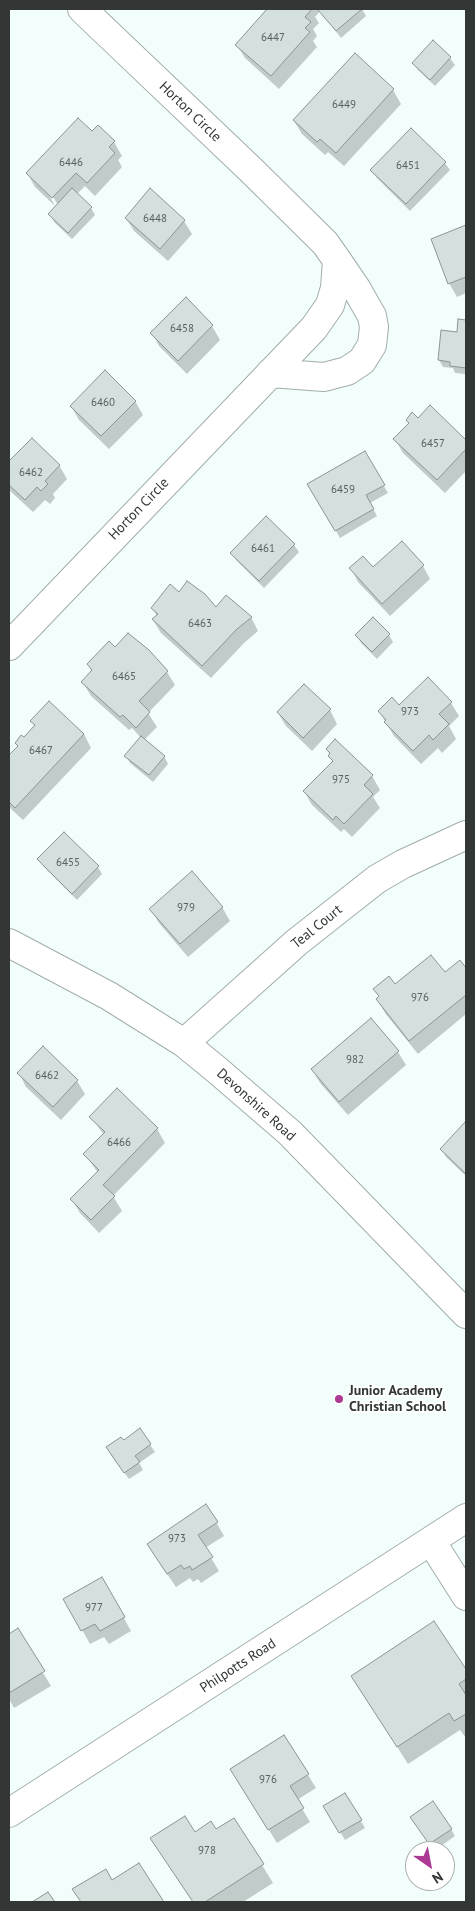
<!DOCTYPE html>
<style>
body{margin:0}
#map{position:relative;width:475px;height:1911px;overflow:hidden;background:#f2fefc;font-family:"PT Sans",sans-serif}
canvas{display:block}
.frame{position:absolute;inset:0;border:10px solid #323736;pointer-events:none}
.north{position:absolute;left:405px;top:1841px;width:50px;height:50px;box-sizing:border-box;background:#fff;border:1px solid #adafaf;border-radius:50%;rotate:147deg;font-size:14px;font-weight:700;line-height:20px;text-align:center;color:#323736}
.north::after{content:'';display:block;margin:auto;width:18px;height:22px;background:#ac3993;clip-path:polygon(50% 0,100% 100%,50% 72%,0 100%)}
</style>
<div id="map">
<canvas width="475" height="1911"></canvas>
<div class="frame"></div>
<div class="north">N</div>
</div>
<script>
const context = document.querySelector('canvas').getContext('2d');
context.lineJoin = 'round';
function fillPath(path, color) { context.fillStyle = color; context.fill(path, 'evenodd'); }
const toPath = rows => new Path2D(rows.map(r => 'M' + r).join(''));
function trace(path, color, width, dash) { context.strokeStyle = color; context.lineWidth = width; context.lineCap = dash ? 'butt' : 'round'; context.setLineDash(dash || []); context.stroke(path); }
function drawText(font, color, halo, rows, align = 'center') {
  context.font = font + ' "PT Sans",sans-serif'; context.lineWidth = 4; context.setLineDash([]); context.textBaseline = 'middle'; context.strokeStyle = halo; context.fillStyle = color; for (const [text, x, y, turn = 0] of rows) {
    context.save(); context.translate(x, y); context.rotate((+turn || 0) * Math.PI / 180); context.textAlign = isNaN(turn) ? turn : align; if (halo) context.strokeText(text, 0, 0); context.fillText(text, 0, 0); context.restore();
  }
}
const shadow = toPath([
 [269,9,362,9,366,16,341,38,320,11,315,17,319,23,313,29,317,36,313,41,317,47,279,89,245,58,237,45],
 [433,42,450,58,455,65,435,86,418,70,414,63],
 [355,54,393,90,401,104,344,166,328,152,325,155,302,134,294,121],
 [411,130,445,163,450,170,410,211,376,177,372,170],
 [92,133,114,142,122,156,118,160,122,167,95,196,85,186,77,194,91,208,95,215,72,239,54,222,50,214,58,205,50,192,48,193,55,206,35,187,27,173],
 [126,218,184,221,192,234,168,261,134,231],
 [466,227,466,293,457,297,449,283,433,240],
 [186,299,212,326,220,340,187,374,159,346,152,333],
 [460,320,466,321,466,374,455,373,453,368,443,367,439,360,458,333],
 [135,401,143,415,109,449,79,420,71,406],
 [430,407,466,441,466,471,445,493,403,453,395,439],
 [364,452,388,493,370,503,377,516,340,538,309,484],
 [9,462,59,465,67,479,53,494,55,498,50,504,45,500,33,512,9,490],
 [266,518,294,545,299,552,264,588,236,560,232,553],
 [423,566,430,579,390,616,358,582,351,568],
 [179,593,216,609,251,617,258,631,244,643,211,678,161,633,153,620,157,616,152,608],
 [389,635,393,642,377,659,361,643,357,636],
 [115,648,167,672,175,685,148,713,157,727,144,740,164,756,168,764,153,782,130,763,126,756,141,738,132,728,129,730,91,696,83,683,92,672,88,664],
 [451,703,459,716,449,726,456,739,442,753,438,748,421,764,394,736,379,711,399,706],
 [330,710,337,724,312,751,286,726,278,713],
 [32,721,84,734,91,748,23,820,9,807,9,757,18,747,16,743,24,739,35,727],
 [327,749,372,776,380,790,373,797,380,808,352,837,344,829,341,832,312,805,304,791,333,762],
 [39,859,98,867,102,874,77,900,43,866],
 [222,907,230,921,188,957,159,923,151,910],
 [460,962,466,970,466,1014,418,1054,385,1013,377,999,379,997,375,990,445,974],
 [398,1052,406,1065,348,1115,320,1083,312,1069],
 [19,1073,77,1081,85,1094,61,1120,26,1087],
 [117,1090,157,1129,165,1143,113,1196,122,1211,99,1233,80,1213,72,1200,98,1173,85,1154,104,1135,91,1117],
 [466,1123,466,1176,446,1157,442,1150],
 [140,1430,155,1452,139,1463,143,1470,129,1479,111,1455],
 [216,1522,224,1536,205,1548,219,1571,201,1583,198,1579,193,1582,190,1578,176,1587,156,1558],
 [102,1578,131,1631,109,1644,104,1637,90,1644,65,1599],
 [434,1623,466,1672,466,1738,460,1730,408,1764,352,1676],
 [17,1630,51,1686,14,1708,9,1699,9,1635],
 [308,1775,316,1788,297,1800,310,1822,277,1843,240,1783],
 [345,1794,365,1828,345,1840,325,1807],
 [234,1819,273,1883,243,1902,193,1902,152,1839,215,1831],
 [416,1825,451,1829,455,1836,434,1851],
 [138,1865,162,1902,81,1902,74,1890,112,1881]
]);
const building = toPath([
 [267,9,312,9,305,17,311,22,305,28,310,32,271,76,235,45,267,9],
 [319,9,362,9,336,31,318,10,319,9],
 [433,40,451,57,430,80,412,63,433,40],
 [355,53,394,89,336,153,320,139,317,142,293,120,355,53],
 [78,118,92,131,98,125,115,141,109,147,115,153,87,183,76,173,52,198,26,173,78,118],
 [411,128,446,162,406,204,370,170,411,128],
 [72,188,92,207,68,233,48,214,72,188],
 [150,188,185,220,160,249,125,218,150,188],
 [466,225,466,277,448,284,431,239,466,225],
 [186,297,213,325,178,361,150,333,186,297],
 [458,319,466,320,466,368,450,366,450,362,438,360,441,330,457,332,458,319],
 [105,370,136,401,101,436,70,406,105,370],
 [430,405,466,440,466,449,437,480,393,439,409,423,406,420,412,412,418,418,430,405],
 [32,438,60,465,45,481,48,484,41,491,37,487,25,500,9,485,9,461,32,438],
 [365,451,385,485,366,495,374,509,335,531,307,484,365,451],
 [266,516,295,544,259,581,230,553,266,516],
 [402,541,424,565,382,604,349,568,363,556,373,567,402,541],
 [187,581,205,594,216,607,226,595,252,617,237,629,202,666,152,619,158,614,151,608,170,584,179,592,187,581],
 [373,617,390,634,372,652,355,635,373,617],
 [128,633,149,650,168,671,139,701,150,712,136,728,123,715,120,717,81,682,92,670,87,664,109,641,115,647,128,633],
 [428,677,452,702,439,714,449,724,433,740,429,735,413,751,384,722,386,720,378,711,392,697,399,705,428,677],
 [304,684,331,709,303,738,277,712,304,684],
 [49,701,84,734,15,808,9,802,9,755,18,746,15,743,21,735,24,737,35,725,30,721,49,701],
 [141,736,165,756,149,775,124,756,141,736],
 [335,739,373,775,364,785,373,794,344,824,336,816,333,820,303,791,333,761,328,756,330,753,326,749,335,739],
 [64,832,99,866,72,894,37,859,64,832],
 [192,871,223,907,180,944,149,909,192,871],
 [431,955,445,972,460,960,466,968,466,995,409,1041,376,999,379,996,373,989,389,976,395,984,431,955],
 [371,1018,399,1051,339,1102,311,1069,371,1018],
 [43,1046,78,1080,53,1107,17,1073,43,1046],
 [117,1088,158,1128,103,1185,115,1196,91,1220,70,1199,99,1170,83,1154,105,1132,89,1117,117,1088],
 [466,1121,466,1174,440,1149,466,1121],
 [140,1428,151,1444,135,1456,140,1462,124,1473,106,1447,121,1437,124,1440,140,1428],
 [206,1504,218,1522,198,1535,213,1557,192,1570,190,1566,184,1569,181,1565,167,1574,147,1544,206,1504],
 [102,1577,125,1617,100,1631,95,1624,81,1631,63,1599,102,1577],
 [434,1621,466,1669,466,1679,459,1684,466,1695,466,1714,454,1721,449,1713,397,1747,351,1676,434,1621],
 [18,1628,45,1671,9,1693,9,1634,18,1628],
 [284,1735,309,1774,290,1786,304,1808,268,1830,230,1769,284,1735],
 [345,1793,362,1820,339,1833,323,1806,345,1793],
 [433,1801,452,1829,429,1844,410,1817,433,1801],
 [185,1816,195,1832,211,1821,216,1829,234,1818,264,1864,205,1902,193,1902,150,1838,185,1816],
 [139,1863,164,1902,81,1902,72,1889,106,1869,112,1880,139,1863],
 [48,1892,55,1902,32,1902,48,1892]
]);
const minor = toPath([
 [270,373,324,377,347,371,362,361,372,345,374,327,372,316,356,288,337,260],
 [9,646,314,328,330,305,335,288,337,260,325,243,250,169,82,9],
 [9,943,109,996,184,1043,217,1070,290,1133,466,1314],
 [184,1043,297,942,377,879,403,864,466,835],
 [431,1541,466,1596],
 [9,1813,466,1518]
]);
const markers = [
 [339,1399,5,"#ac3993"]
];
const numberNames = [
 ["6447",273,38],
 ["6449",344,105],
 ["6446",71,163],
 ["6451",408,166],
 ["6448",155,219],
 ["6458",182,329],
 ["6460",103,403],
 ["6457",433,444],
 ["6462",31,473],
 ["6459",343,490],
 ["6461",263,549],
 ["6463",200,624],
 ["6465",124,677],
 ["973",410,712],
 ["6467",41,751],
 ["975",341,780],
 ["6455",68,863],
 ["979",186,908],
 ["976",420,998],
 ["982",355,1060],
 ["6462",47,1076],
 ["6466",119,1143],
 ["973",177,1539],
 ["977",94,1608],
 ["976",268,1780],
 ["978",207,1851]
];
const streetNames = [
 ["Horton Circle",190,112,44],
 ["Horton Circle",139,509,-46],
 ["Teal Court",317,927,-39],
 ["Devonshire Road",256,1105,42],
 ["Philpotts Road",238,1666,-33]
];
const poiNames = [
 ["Junior Academy",349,1391],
 ["Christian School",349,1407]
];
fillPath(shadow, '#0003');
fillPath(building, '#d4e0dd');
trace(building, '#8b9593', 1);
trace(minor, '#a2adab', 30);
trace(minor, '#fff', 28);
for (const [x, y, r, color] of markers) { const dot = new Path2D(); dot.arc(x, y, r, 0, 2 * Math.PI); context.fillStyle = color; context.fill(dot); trace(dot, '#fff', 2); }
drawText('11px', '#5a6160', null, numberNames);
drawText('14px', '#323736', '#fff', streetNames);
drawText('bold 14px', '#323736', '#fff', poiNames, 'left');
</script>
